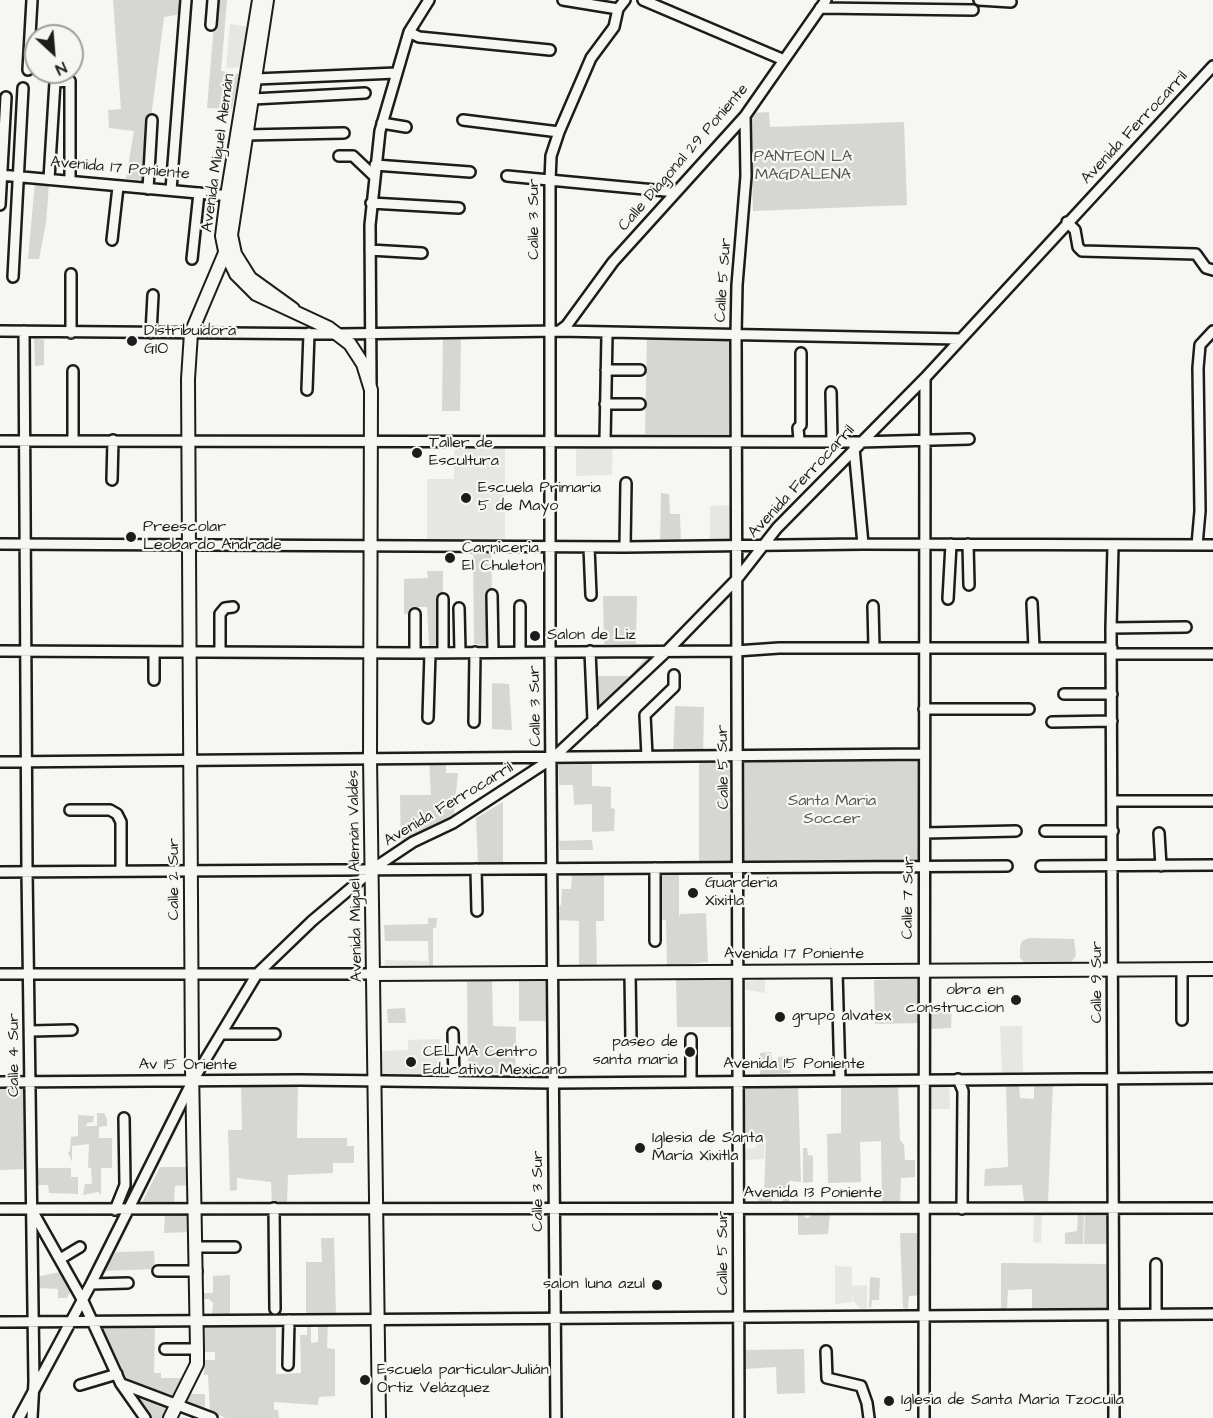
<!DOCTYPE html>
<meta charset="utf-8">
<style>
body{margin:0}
#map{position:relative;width:1213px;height:1418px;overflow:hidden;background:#f6f6f2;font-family:"Architects Daughter",sans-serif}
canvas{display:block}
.north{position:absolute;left:24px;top:24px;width:60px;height:60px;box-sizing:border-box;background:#f6f6f2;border:2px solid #9f9f9c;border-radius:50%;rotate:154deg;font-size:16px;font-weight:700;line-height:24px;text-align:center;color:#1c1c1c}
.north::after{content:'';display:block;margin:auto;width:21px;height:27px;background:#1c1c1c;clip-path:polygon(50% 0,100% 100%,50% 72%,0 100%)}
</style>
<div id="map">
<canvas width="1213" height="1418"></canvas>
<div class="north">N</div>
</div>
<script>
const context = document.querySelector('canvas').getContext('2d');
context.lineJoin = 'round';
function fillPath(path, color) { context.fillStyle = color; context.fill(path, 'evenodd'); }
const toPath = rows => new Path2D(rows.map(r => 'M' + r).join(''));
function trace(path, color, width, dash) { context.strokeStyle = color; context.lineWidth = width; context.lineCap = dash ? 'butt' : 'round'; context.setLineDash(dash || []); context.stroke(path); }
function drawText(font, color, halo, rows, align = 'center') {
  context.font = font + ' "Architects Daughter",sans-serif'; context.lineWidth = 4.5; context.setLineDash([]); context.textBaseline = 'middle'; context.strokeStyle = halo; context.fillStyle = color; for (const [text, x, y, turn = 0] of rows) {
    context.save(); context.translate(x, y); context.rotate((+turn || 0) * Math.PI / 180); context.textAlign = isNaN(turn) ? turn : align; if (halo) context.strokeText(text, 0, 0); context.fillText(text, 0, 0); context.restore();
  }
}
const built = toPath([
 [230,24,249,27,242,67,226,68],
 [454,440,505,441,505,546,427,545,427,479,454,479],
 [576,441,613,441,612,475,576,476],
 [736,505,736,546,710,546,710,506],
 [385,960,428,961,429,970,384,971],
 [758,978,765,978,765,993,743,989,743,981,757,981],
 [1000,1026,1022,1026,1023,1072,1002,1073],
 [440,1039,441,1073,382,1075,382,1051,408,1050,408,1040],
 [930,1083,949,1083,950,1109,930,1109],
 [758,1140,765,1140,764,1159,743,1160,742,1149,755,1148],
 [1034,1212,1042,1212,1041,1243,1033,1242],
 [835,1266,852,1267,852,1286,867,1285,867,1308,861,1309,853,1301,852,1295,852,1302,835,1304]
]);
const green = toPath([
 [113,0,182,0,181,14,164,17,143,180,126,179,134,131,109,128,108,110,121,109],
 [216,0,227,0,221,71,239,74,232,109,207,108],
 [769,112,770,127,904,122,907,205,753,211,750,113],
 [35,182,49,184,46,223,39,259,28,259],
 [443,333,461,333,460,411,442,411],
 [647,334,734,335,732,434,645,434],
 [34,338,44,340,44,365,35,366],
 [661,493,669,494,670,514,680,514,681,546,660,546],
 [473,546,491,546,493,645,474,644],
 [427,571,443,571,443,645,429,646,427,607,417,607,415,614,404,614,404,579,428,578],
 [603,596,637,596,636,644,604,644],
 [652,651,667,651,593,721,591,676,630,676],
 [492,683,509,684,512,730,492,729],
 [675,706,704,707,703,755,673,756],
 [924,754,925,868,739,868,739,755],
 [429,758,446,758,446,773,458,773,453,823,401,849,400,795,431,795],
 [736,760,736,861,699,861,699,761],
 [592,762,592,786,611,787,611,808,615,809,614,831,592,832,592,804,574,805,573,785,559,785,558,763],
 [503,802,503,863,478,862,476,818],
 [592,840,593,850,560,850,559,841],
 [604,873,604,921,596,921,597,969,579,968,579,921,556,920,557,906,561,905,562,889,571,889,572,875],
 [656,873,679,873,679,919,680,914,706,913,708,962,667,966,666,920,656,920],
 [428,918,437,918,436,928,433,928,433,969,429,969,428,941,385,941,384,925,428,924],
 [1029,938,1074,939,1076,956,1070,963,1024,962,1020,958,1020,947,1022,941],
 [467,978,492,980,493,1026,516,1027,515,1073,468,1073],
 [519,978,549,978,549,1021,519,1021],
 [922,978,922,1023,875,1024,874,980],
 [676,980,736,980,735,1027,677,1027],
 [931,1004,952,1004,951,1028,931,1029],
 [405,1008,406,1023,388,1023,387,1009],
 [771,1052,773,1066,778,1066,778,1057,790,1056,791,1073,760,1075,760,1053],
 [841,1081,898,1084,900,1140,904,1145,905,1160,915,1160,915,1177,901,1178,900,1203,882,1205,881,1141,860,1142,861,1182,828,1183,827,1134,841,1133],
 [1034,1082,1053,1082,1048,1203,1024,1202,1022,1185,984,1186,985,1169,1008,1167,1006,1083,1019,1083,1020,1098,1034,1099],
 [241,1084,298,1085,297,1138,347,1138,347,1146,354,1146,354,1163,333,1163,333,1173,288,1175,287,1202,272,1203,271,1182,237,1178,237,1190,230,1191,228,1130,242,1130],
 [798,1084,801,1182,789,1181,789,1203,783,1203,783,1195,772,1195,772,1204,758,1205,759,1195,764,1195,766,1139,743,1138,744,1085],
 [0,1086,28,1086,28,1169,0,1170],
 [97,1113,104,1113,107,1119,107,1126,99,1127,99,1138,112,1138,112,1168,101,1168,101,1195,98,1192,83,1195,85,1184,92,1184,91,1168,88,1168,89,1144,72,1146,72,1162,68,1152,70,1151,71,1137,78,1136,78,1115,94,1116,93,1122,87,1123,86,1126,97,1126],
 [803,1148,807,1148,808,1155,813,1156,813,1182,803,1183],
 [160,1167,192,1167,192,1185,175,1186,174,1204,141,1204],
 [34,1168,71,1168,71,1177,78,1177,78,1194,49,1193,48,1185,35,1185],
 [1078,1211,1084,1212,1083,1244,1065,1244,1065,1233,1077,1231],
 [1108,1211,1109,1244,1084,1244,1085,1212],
 [165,1212,193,1212,193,1232,164,1233],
 [798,1213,804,1213,805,1218,810,1217,811,1213,830,1213,828,1234,798,1235],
 [900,1233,921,1233,923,1295,909,1296,908,1309,903,1308],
 [321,1238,334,1238,336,1314,306,1314,306,1262,322,1262],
 [154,1251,155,1269,104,1271,116,1252],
 [1001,1263,1108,1264,1109,1310,1032,1311,1032,1289,1008,1290,1007,1310,1001,1310],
 [65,1271,72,1288,67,1298,58,1298,58,1289,37,1288,36,1277],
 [230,1275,230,1315,212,1315,213,1303,209,1299,202,1299,202,1293,213,1293,213,1276],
 [870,1277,880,1278,879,1300,872,1300,871,1308,869,1307],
 [276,1322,276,1374,301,1373,300,1335,307,1335,307,1323,311,1322,311,1343,318,1342,318,1323,328,1323,327,1348,335,1349,335,1396,319,1397,318,1405,274,1402,274,1410,278,1410,279,1418,226,1418,210,1411,208,1375,204,1375,204,1368,199,1367,201,1360,215,1360,215,1352,202,1352,202,1343,205,1343,203,1324],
 [155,1324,154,1373,161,1373,161,1378,186,1378,175,1396,128,1381,102,1327],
 [804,1349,805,1393,777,1394,776,1367,744,1369,745,1350],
 [187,1394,205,1394,205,1410,185,1402],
 [138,1395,173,1404,166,1418,150,1418,136,1398]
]);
const minor = toPath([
 [563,0,618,9],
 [643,0,784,60],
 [979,0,1011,2],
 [820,8,973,10],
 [211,25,213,0],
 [409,32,419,37,550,50],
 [28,70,32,0],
 [256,79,396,73],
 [253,99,365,93],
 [463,120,559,132],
 [382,123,406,127],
 [245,135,344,133],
 [339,156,353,156,374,176],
 [375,165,470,172],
 [0,175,231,196],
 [507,176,676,192],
 [49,179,55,82,70,81,70,181],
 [148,189,152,120],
 [171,190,186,0],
 [371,203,459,208],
 [0,205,6,97],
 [1067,222,1075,230,1078,247,1082,251,1196,254,1206,268,1213,270],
 [112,240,118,187],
 [370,250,422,253],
 [192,259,199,193],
 [13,277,23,88],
 [0,331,340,334,559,331,959,339],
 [24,331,27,871,34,1382,32,1418],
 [559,331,567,325,613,262,745,116,826,0],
 [71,333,71,274],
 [151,333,153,295],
 [606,370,640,370],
 [371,383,370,225,380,131,409,32,429,0],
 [307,390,309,333],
 [831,392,832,441],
 [605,404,640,404],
 [73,440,73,371],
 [799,440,798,428,801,425,801,353],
 [0,441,860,442,969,439],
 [605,441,607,334],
 [854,448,863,544],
 [112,480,113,440],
 [0,544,625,547,863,544,1213,545],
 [968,544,969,585],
 [1197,545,1200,511,1198,368,1200,345,1213,331],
 [1113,546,1111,628,1114,1418],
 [589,547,591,595],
 [625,547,626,483],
 [492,595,493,652],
 [948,599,951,544],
 [1032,603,1034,648],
 [873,606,874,648],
 [459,608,460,652],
 [415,614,415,653],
 [1111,628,1186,627],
 [0,651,415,653,736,651,779,648,1112,648],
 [590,651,593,721],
 [154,652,154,680],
 [220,652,220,614,225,608,233,607],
 [443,652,443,599],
 [520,652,520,606],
 [1112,654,1213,654],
 [1064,694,1112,694],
 [924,709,1029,709],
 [428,718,430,653],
 [474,722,475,652],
 [1052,722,1112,721],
 [647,756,645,715,674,687,674,675],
 [0,762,924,754],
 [1113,801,1213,801],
 [70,810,110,810,117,814,121,822,121,871],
 [1045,831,1113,831],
 [925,833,1016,831],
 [1159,833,1161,866],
 [1041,866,1213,865],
 [476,869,477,911],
 [0,872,1007,866],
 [655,941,655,868],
 [1182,969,1182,1020],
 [837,971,840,1080],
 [630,973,631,1040],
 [0,974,374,974],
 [31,1031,72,1030],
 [453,1033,454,1082],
 [221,1034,275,1034],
 [691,1039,691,1081],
 [958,1079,963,1091,962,1209],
 [0,1082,300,1080,554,1083,1213,1078],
 [274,1208,275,1309],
 [0,1209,1213,1208],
 [115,1210,125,1185,124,1118],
 [33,1212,82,1299,121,1384,145,1418],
 [197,1247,235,1247],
 [60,1259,80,1247],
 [1156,1264,1156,1314],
 [158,1271,197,1271],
 [91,1284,128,1283],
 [0,1322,1213,1314],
 [165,1349,197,1349],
 [826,1351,827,1378,861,1386,867,1403,869,1418],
 [288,1365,289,1320],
 [122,1384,212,1418],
 [80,1385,117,1374],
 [19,1418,91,1284,192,1082,257,974,312,921,377,866,413,842,453,823,553,758,667,651,737,579,777,528,925,378,1213,66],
 [556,1418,550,651,550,181,551,156,559,132,591,58,614,27,618,9,625,0],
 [739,1418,736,335,737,285,746,176,745,116],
 [924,1418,925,378]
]);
const major = toPath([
 [259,0,227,196,222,236,225,251,236,274,256,294,329,328,350,344,363,364,371,390,370,757,379,1418],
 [267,0,231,235,235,254,250,278,293,309],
 [374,974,1213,969],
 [170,1418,197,1364,197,1349,192,1069,188,379,191,333,227,248]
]);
const markers = [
 [132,341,6,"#1c1c1c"],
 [417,453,6,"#1c1c1c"],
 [466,498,6,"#1c1c1c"],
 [131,537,6,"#1c1c1c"],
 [450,558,6,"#1c1c1c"],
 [535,636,6,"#1c1c1c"],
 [693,893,6,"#1c1c1c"],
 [1016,1000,6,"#1c1c1c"],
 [780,1017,6,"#1c1c1c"],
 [690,1052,6,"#1c1c1c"],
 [411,1062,6,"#1c1c1c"],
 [640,1148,6,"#1c1c1c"],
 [657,1285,6,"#1c1c1c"],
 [365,1380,6,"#1c1c1c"],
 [889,1401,6,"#1c1c1c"]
];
const streetNames = [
 ["Avenida Ferrocarril",1135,128,-47],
 ["Avenida Miguel Alemán",219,153,-82],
 ["Calle Diagonal 29 Poniente",684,158,-49],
 ["Avenida 17 Poniente",120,169,5],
 ["Calle 3 Sur",535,219,-90],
 ["Calle 5 Sur",724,280,-86],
 ["Avenida Ferrocarril",802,482,-47],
 ["Calle 3 Sur",536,706,-91],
 ["Calle 5 Sur",724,767,-91],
 ["Avenida Ferrocarril",449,805,-31],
 ["Avenida Miguel Alemán Valdés",356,876,-91],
 ["Calle 2 Sur",175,879,-90],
 ["Calle 7 Sur",909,898,-89],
 ["Avenida 17 Poniente",794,955],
 ["Calle 9 Sur",1098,982,-90],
 ["Calle 4 Sur",15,1055,-90],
 ["Avenida 15 Poniente",794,1065],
 ["Av 15 Oriente",188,1066],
 ["Calle 3 Sur",539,1191,-90],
 ["Avenida 13 Poniente",813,1194],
 ["Calle 5 Sur",724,1253,-90]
];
const parkNames = [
 ["PANTEÓN LA",803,158],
 ["MAGDALENA",803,176],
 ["Santa Maria",832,802],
 ["Soccer",832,820]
];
const poiNames = [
 ["Distribuidora",144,332],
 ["GIO",144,350],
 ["Taller de",429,444],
 ["Escultura",429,462],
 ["Escuela Primaria",478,489],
 ["5 de Mayo",478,507],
 ["Preescolar",143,528],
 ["Leobardo Andrade",143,546],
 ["Carniceria",462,549],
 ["El Chuleton",462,567],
 ["Salon de Liz",547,636],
 ["Guarderia",705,884],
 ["Xixitla",705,902],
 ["obra en",1004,991,"right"],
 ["construccion",1004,1009,"right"],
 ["grupo alvatex",792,1017],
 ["paseo de",678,1043,"right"],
 ["santa maria",678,1061,"right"],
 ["CELMA Centro",423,1053],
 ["Educativo Mexicano",423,1071],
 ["Iglesia de Santa",652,1139],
 ["María Xixitla",652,1157],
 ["salon luna azul",645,1285,"right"],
 ["Escuela particularJulián",377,1371],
 ["Ortiz Velázquez",377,1389],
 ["Iglesia de Santa Maria Tzocuila",901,1401]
];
fillPath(built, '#e6e6e2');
fillPath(green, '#d6d6d2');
trace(minor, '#1c1c1c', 14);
trace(major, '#1c1c1c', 16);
trace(minor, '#f6f6f2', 9);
trace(major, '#f6f6f2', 12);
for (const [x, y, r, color] of markers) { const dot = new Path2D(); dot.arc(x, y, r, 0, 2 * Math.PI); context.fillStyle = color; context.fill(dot); trace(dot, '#f6f6f2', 2); }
drawText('16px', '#1c1c1c', '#f6f6f2', streetNames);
drawText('16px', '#545453', '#f6f6f2', parkNames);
drawText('16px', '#1c1c1c', '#f6f6f2', poiNames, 'left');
</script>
